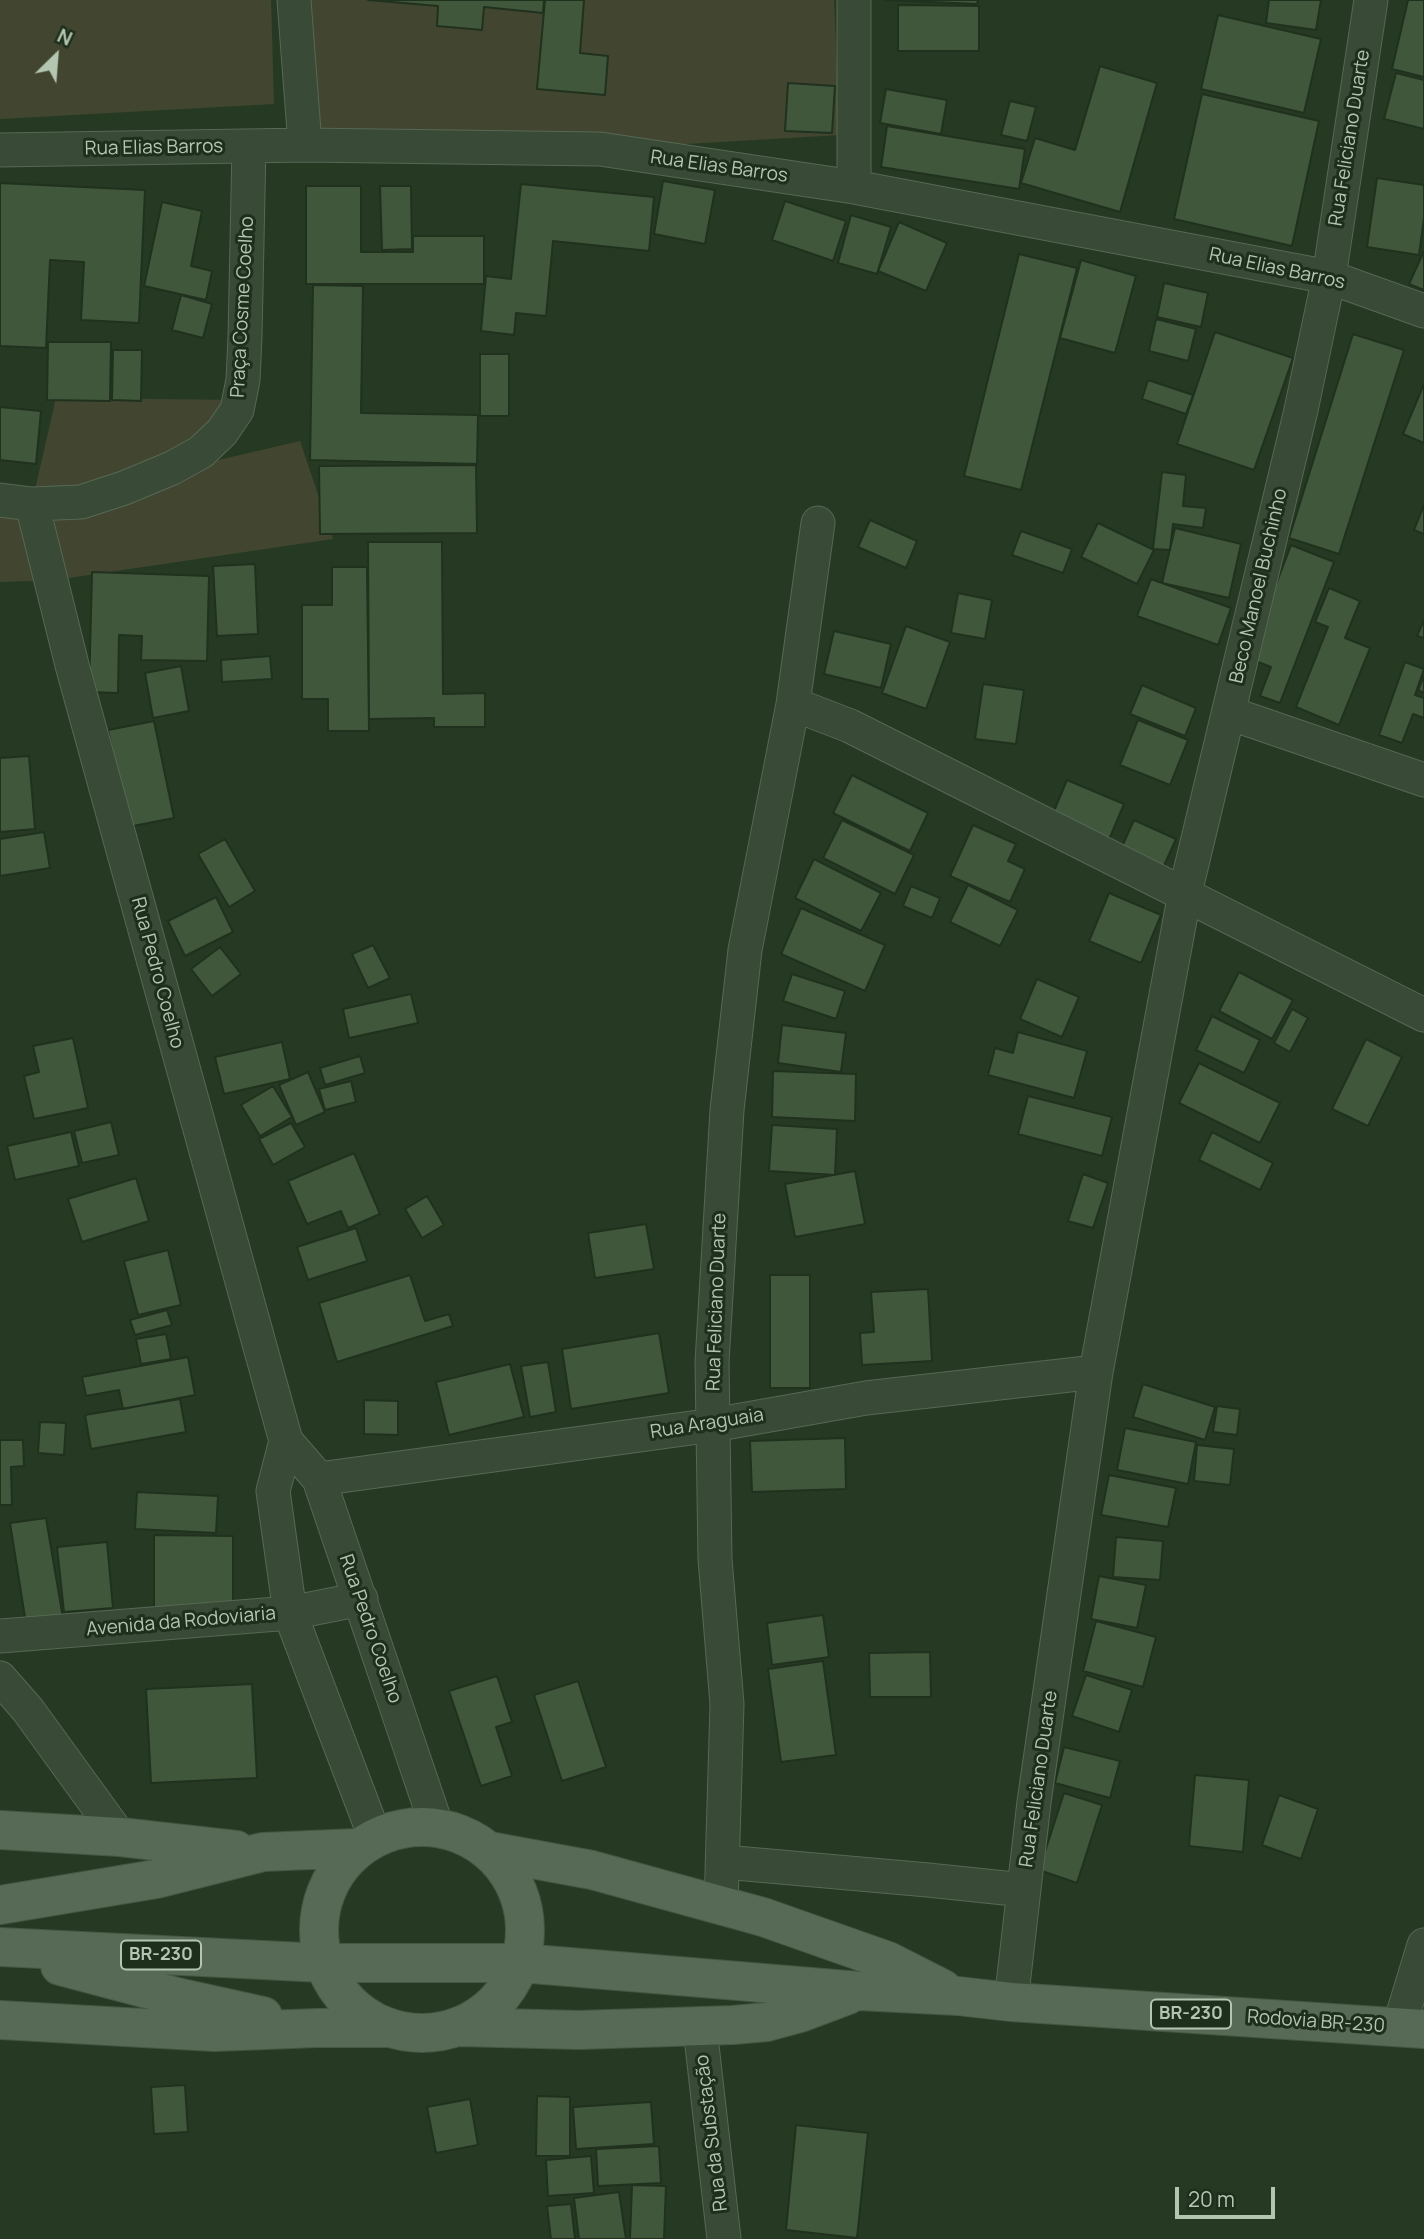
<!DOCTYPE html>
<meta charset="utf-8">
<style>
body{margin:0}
#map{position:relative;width:1424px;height:2239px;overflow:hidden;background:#263a23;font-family:Manrope,sans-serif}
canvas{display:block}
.north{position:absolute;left:21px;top:21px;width:70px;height:70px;-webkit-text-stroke:5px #1e2f1c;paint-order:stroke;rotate:25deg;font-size:19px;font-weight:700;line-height:28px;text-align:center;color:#b4c6b2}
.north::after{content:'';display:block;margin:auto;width:24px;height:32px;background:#b4c6b2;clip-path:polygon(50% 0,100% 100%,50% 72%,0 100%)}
.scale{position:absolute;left:1175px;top:2187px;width:100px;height:32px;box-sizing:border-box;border:4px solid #b4c6b2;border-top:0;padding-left:9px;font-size:21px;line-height:24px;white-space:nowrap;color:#b4c6b2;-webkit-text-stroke:5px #1e2f1c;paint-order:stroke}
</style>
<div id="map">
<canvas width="1424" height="2239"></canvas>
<div class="north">N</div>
<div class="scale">20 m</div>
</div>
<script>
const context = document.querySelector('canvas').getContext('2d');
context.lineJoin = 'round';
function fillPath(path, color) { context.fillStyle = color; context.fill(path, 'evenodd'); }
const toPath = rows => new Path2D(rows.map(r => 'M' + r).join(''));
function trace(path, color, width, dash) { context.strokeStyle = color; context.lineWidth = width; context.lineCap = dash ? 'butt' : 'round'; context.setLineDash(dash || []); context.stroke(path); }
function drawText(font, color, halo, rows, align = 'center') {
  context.font = font + ' Manrope,sans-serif'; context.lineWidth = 6; context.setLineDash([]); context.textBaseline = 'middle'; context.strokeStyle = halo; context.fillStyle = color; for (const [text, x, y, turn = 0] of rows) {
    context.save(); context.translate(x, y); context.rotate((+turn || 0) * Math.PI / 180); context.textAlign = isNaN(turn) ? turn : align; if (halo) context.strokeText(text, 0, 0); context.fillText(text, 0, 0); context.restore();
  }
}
const green = toPath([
 [0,0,271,0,274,104,0,119],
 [294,0,834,0,840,135,600,149,305,145],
 [56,398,239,400,201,452,47,500,300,441,333,539,55,580,0,582,0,492,32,503]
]);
const building = toPath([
 [368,0,544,0,543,13,484,7,482,30,437,26,438,6,368,0],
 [545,0,584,0,580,53,608,56,605,95,537,89,545,0],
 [886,0,978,0,977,4,886,0],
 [1269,0,1321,0,1316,30,1266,23,1269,0],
 [1408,0,1424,0,1424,77,1392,69,1408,0],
 [898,5,979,6,979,51,898,51,898,5],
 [1218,15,1321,39,1304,113,1201,89,1218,15],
 [1100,66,1157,83,1120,212,1021,183,1035,138,1075,150,1100,66],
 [1396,73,1424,80,1424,129,1384,119,1396,73],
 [788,83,835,86,832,133,785,131,788,83],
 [886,89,947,100,941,134,880,123,886,89],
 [1202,94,1319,121,1292,246,1174,219,1202,94],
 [1010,101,1036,107,1027,141,1001,135,1010,101],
 [887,126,1025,149,1019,189,881,167,887,126],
 [1377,178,1424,185,1424,218,1419,255,1367,247,1377,178],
 [663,181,715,190,705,244,654,234,663,181],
 [0,183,145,190,139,323,81,320,84,262,50,260,46,348,0,346,0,183],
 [521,184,654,197,649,251,553,241,546,316,516,313,514,335,481,331,486,276,511,279,521,184],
 [306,186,361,186,361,252,413,252,413,236,484,236,484,284,306,284,306,186],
 [380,186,411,186,412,249,382,250,380,186],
 [785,201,846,221,833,261,772,240,785,201],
 [162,202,202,211,191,266,212,271,206,300,144,286,162,202],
 [851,215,891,227,877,274,838,263,851,215],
 [899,222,947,243,926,291,878,271,899,222],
 [1424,251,1424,290,1409,284,1424,251],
 [1019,254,1077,268,1021,490,964,476,1019,254],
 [1081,260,1136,276,1115,353,1060,338,1081,260],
 [1164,283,1208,293,1201,327,1157,317,1164,283],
 [313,285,363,286,361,413,478,415,477,464,310,460,313,285],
 [181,295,212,304,203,338,172,330,181,295],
 [1156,319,1196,329,1188,361,1149,351,1156,319],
 [1215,332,1293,358,1254,470,1177,444,1215,332],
 [1353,334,1404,350,1339,554,1289,538,1353,334],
 [48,342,111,342,110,401,47,400,48,342],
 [113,350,142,350,141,401,112,400,113,350],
 [480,354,509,354,509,416,480,416,480,354],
 [1148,380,1193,395,1186,414,1142,399,1148,380],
 [1424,384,1424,443,1403,434,1424,384],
 [0,407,41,411,36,464,0,460,0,407],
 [476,465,477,533,320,534,319,466,476,465],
 [1162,472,1186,475,1183,506,1206,508,1203,528,1173,524,1170,550,1153,549,1162,472],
 [1424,505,1424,534,1414,530,1424,505],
 [870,520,917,541,906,568,858,547,870,520],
 [1098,523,1154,550,1137,584,1081,557,1098,523],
 [1175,528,1241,544,1229,598,1162,583,1175,528],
 [1021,531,1072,549,1063,573,1012,555,1021,531],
 [368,542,442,542,443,694,485,693,485,727,434,727,434,718,369,719,368,542],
 [1291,545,1334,562,1280,703,1260,696,1271,667,1248,658,1291,545],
 [255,564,258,634,217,636,213,566,255,564],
 [332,567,367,567,369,731,328,731,328,699,302,699,302,605,332,605,332,567],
 [92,572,209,576,207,661,141,660,142,636,119,635,118,693,89,692,92,572],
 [1151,579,1231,608,1218,645,1137,616,1151,579],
 [1329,588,1360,601,1345,638,1370,648,1339,725,1296,707,1328,627,1315,622,1329,588],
 [958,593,992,600,985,639,951,633,958,593],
 [1424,620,1424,638,1417,636,1424,620],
 [906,626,950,642,926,709,882,693,906,626],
 [834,631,891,644,881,688,824,674,834,631],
 [270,656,272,679,222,682,221,660,270,656],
 [1405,662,1424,669,1415,695,1424,698,1424,718,1413,714,1402,743,1379,735,1405,662],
 [181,666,189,711,153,718,145,673,181,666],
 [1424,676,1424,693,1418,690,1424,676],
 [983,684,1024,690,1016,744,975,739,983,684],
 [1142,685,1196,708,1185,736,1130,714,1142,685],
 [1138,720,1188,740,1170,785,1120,765,1138,720],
 [154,721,174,818,128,827,108,730,154,721],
 [29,756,35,829,0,832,0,758,29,756],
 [852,775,928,813,910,851,833,813,852,775],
 [1067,780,1124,804,1108,842,1051,818,1067,780],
 [842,820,914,855,895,894,823,858,842,820],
 [1134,820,1176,839,1162,870,1120,851,1134,820],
 [973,825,1016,844,1008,861,1025,869,1010,902,950,876,973,825],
 [44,832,50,868,0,876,0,839,44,832],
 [225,839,255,891,229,907,198,854,225,839],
 [814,859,881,893,861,931,795,898,814,859],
 [968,885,1018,910,1000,946,950,922,968,885],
 [911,886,940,898,932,918,903,906,911,886],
 [1109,893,1161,915,1141,963,1089,941,1109,893],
 [216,897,233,932,185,956,168,921,216,897],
 [801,908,885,945,865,991,781,954,801,908],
 [373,945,390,978,368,988,352,954,373,945],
 [220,947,241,974,212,996,191,969,220,947],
 [1239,972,1293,1000,1272,1039,1219,1011,1239,972],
 [792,974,845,991,836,1019,783,1001,792,974],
 [1037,979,1079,997,1062,1037,1020,1019,1037,979],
 [411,994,418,1023,349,1038,343,1009,411,994],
 [1292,1009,1308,1018,1290,1052,1274,1043,1292,1009],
 [1212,1016,1260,1040,1244,1073,1196,1050,1212,1016],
 [782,1025,846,1033,841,1072,778,1063,782,1025],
 [1018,1032,1087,1051,1074,1098,988,1075,995,1048,1013,1053,1018,1032],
 [73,1038,88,1108,34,1119,24,1076,39,1072,33,1046,73,1038],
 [1366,1039,1402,1057,1368,1126,1332,1109,1366,1039],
 [282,1042,290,1079,224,1094,215,1057,282,1042],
 [360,1056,365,1073,325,1085,320,1068,360,1056],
 [1199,1063,1280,1103,1260,1143,1179,1103,1199,1063],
 [773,1071,856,1074,855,1121,772,1117,773,1071],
 [308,1072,325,1112,296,1125,279,1085,308,1072],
 [351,1081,356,1102,325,1110,319,1089,351,1081],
 [273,1086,292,1117,260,1136,241,1105,273,1086],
 [1028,1096,1112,1117,1102,1156,1018,1134,1028,1096],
 [111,1122,119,1155,82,1163,74,1131,111,1122],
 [291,1123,305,1147,273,1165,259,1139,291,1123],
 [772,1125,837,1129,835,1175,769,1171,772,1125],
 [71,1132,79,1166,15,1180,7,1146,71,1132],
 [1212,1132,1273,1163,1260,1190,1199,1160,1212,1132],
 [354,1153,380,1214,348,1228,341,1211,307,1224,288,1181,354,1153],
 [855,1171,865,1224,795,1237,785,1184,855,1171],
 [1083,1174,1108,1183,1093,1228,1068,1221,1083,1174],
 [136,1178,149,1221,82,1242,68,1199,136,1178],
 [427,1196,444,1225,422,1238,405,1209,427,1196],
 [646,1224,654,1269,595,1278,588,1233,646,1224],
 [356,1228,367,1261,308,1280,297,1247,356,1228],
 [168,1250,181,1305,138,1315,124,1261,168,1250],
 [410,1275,425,1321,449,1314,453,1326,337,1362,319,1303,410,1275],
 [770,1275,810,1275,810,1388,770,1388,770,1275],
 [928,1289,932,1361,862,1365,860,1333,874,1332,871,1292,928,1289],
 [167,1310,172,1325,135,1335,130,1320,167,1310],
 [659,1333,669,1393,571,1409,562,1349,659,1333],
 [166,1334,171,1359,141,1364,136,1339,166,1334],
 [188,1357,195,1395,123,1409,119,1390,86,1396,82,1377,188,1357],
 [548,1362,556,1412,530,1417,521,1366,548,1362],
 [510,1364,524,1417,449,1435,436,1382,510,1364],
 [1143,1384,1215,1407,1205,1440,1133,1417,1143,1384],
 [180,1399,186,1432,91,1449,85,1415,180,1399],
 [364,1400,398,1401,398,1435,364,1434,364,1400],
 [1217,1406,1240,1409,1237,1435,1213,1432,1217,1406],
 [40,1422,66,1423,64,1455,38,1453,40,1422],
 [1125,1428,1196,1442,1188,1484,1117,1470,1125,1428],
 [845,1438,846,1489,752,1492,750,1441,845,1438],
 [0,1440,23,1440,24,1466,11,1467,12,1505,0,1505,0,1440],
 [1197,1445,1234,1449,1230,1485,1194,1481,1197,1445],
 [1109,1475,1176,1488,1168,1527,1101,1515,1109,1475],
 [137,1492,218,1496,216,1533,135,1529,137,1492],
 [46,1518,64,1624,27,1630,10,1523,46,1518],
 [154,1535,233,1536,233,1609,154,1609,154,1535],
 [1116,1537,1163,1541,1160,1580,1113,1577,1116,1537],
 [107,1542,113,1608,64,1612,57,1547,107,1542],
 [1099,1576,1146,1585,1137,1628,1091,1619,1099,1576],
 [823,1615,829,1657,772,1665,767,1623,823,1615],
 [1096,1621,1156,1637,1143,1687,1083,1671,1096,1621],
 [930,1652,931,1697,870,1697,869,1653,930,1652],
 [823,1661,836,1755,781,1762,768,1669,823,1661],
 [1086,1675,1132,1690,1119,1732,1072,1716,1086,1675],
 [497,1676,512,1722,496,1727,512,1776,481,1786,449,1691,497,1676],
 [578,1681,606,1767,562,1781,534,1695,578,1681],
 [252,1684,257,1778,151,1783,146,1689,252,1684],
 [1064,1747,1120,1761,1110,1798,1055,1783,1064,1747],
 [1195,1775,1249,1780,1243,1852,1189,1846,1195,1775],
 [1064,1793,1102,1805,1077,1883,1039,1870,1064,1793],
 [1279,1795,1318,1809,1301,1859,1262,1845,1279,1795],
 [185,2085,188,2132,154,2134,151,2087,185,2085],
 [537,2096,570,2097,570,2156,536,2156,537,2096],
 [470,2099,478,2145,436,2153,427,2107,470,2099],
 [651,2102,654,2144,576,2149,573,2107,651,2102],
 [796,2125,868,2133,857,2238,786,2230,796,2125],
 [659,2146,661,2183,598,2186,596,2149,659,2146],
 [591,2156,594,2193,548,2196,546,2160,591,2156],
 [632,2185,666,2186,664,2239,630,2239,632,2185],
 [619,2192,626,2239,579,2239,574,2198,619,2192],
 [571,2204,575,2239,551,2239,547,2206,571,2204]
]);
const minor = toPath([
 [294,0,305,145],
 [0,150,305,145,600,149,854,187,1329,277,1424,311],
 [854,187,854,0],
 [0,500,32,504,81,502,124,488,172,468,201,452,222,432,237,410,243,380,245,337,249,146],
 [32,504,72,665,286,1441,319,1479,437,1827],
 [793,704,850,726,1424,1015],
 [1229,713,1424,780],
 [286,1441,273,1491,290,1613,375,1837],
 [319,1479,713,1425,866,1398,1096,1372],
 [0,1636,290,1613,361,1599],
 [0,1678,28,1710,120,1837],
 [724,1862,928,1880,1024,1890],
 [721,1906,727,1704,715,1559,712,1362,727,1110,745,950,793,704,818,523],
 [1011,2002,1034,1802,1096,1372,1185,893,1301,410,1329,277,1371,0],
 [1399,2027,1424,1945],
 [700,2028,724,2239]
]);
const major = toPath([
 '319 1930a103 103 0 1 1 206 0a103 103 0 1 1-206 0Z',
 [0,1830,120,1837,236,1850],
 [489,1851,592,1870,763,1917,888,1961,943,1989],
 [0,1905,156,1879,263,1852,357,1848],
 [0,1947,323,1963,521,1963,859,1991,958,1996,1011,2002,1424,2029],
 [60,1966,177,1997,263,2016],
 [0,2020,214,2032,317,2028,389,2028],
 [459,2027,579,2030,733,2025,767,2022,800,2013,848,1995]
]);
const shields = [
 [161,1955,80],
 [1191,2014,80]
];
const shieldNames = [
 ["BR-230",161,1955],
 ["BR-230",1191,2014]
];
const streetNames = [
 ["Rua Feliciano Duarte",1350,138,-81],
 ["Rua Elias Barros",154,148,-1],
 ["Rua Elias Barros",719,167,8],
 ["Rua Elias Barros",1277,269,12],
 ["Praça Cosme Coelho",243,307,-87],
 ["Beco Manoel Buchinho",1259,586,-77],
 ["Rua Pedro Coelho",157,973,75],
 ["Rua Feliciano Duarte",717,1302,-88],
 ["Rua Araguaia",707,1424,-9],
 ["Avenida da Rodoviaria",181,1622,-5],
 ["Rua Pedro Coelho",370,1629,71],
 ["Rua Feliciano Duarte",1039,1779,-82],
 ["Rodovia BR-230",1316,2022,4],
 ["Rua da Substação",712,2133,-97]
];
fillPath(green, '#424630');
fillPath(building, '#40573c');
trace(building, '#20311e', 2);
trace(minor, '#576855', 35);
trace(major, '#455643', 40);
trace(minor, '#394a37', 33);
trace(major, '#576a55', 38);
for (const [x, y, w] of shields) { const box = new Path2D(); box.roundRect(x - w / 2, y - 14.5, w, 29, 5); context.fillStyle = '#1e2f1c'; context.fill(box); trace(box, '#b4c6b2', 2); }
drawText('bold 18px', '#b4c6b2', null, shieldNames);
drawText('19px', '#b4c6b2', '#1e2f1c', streetNames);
</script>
